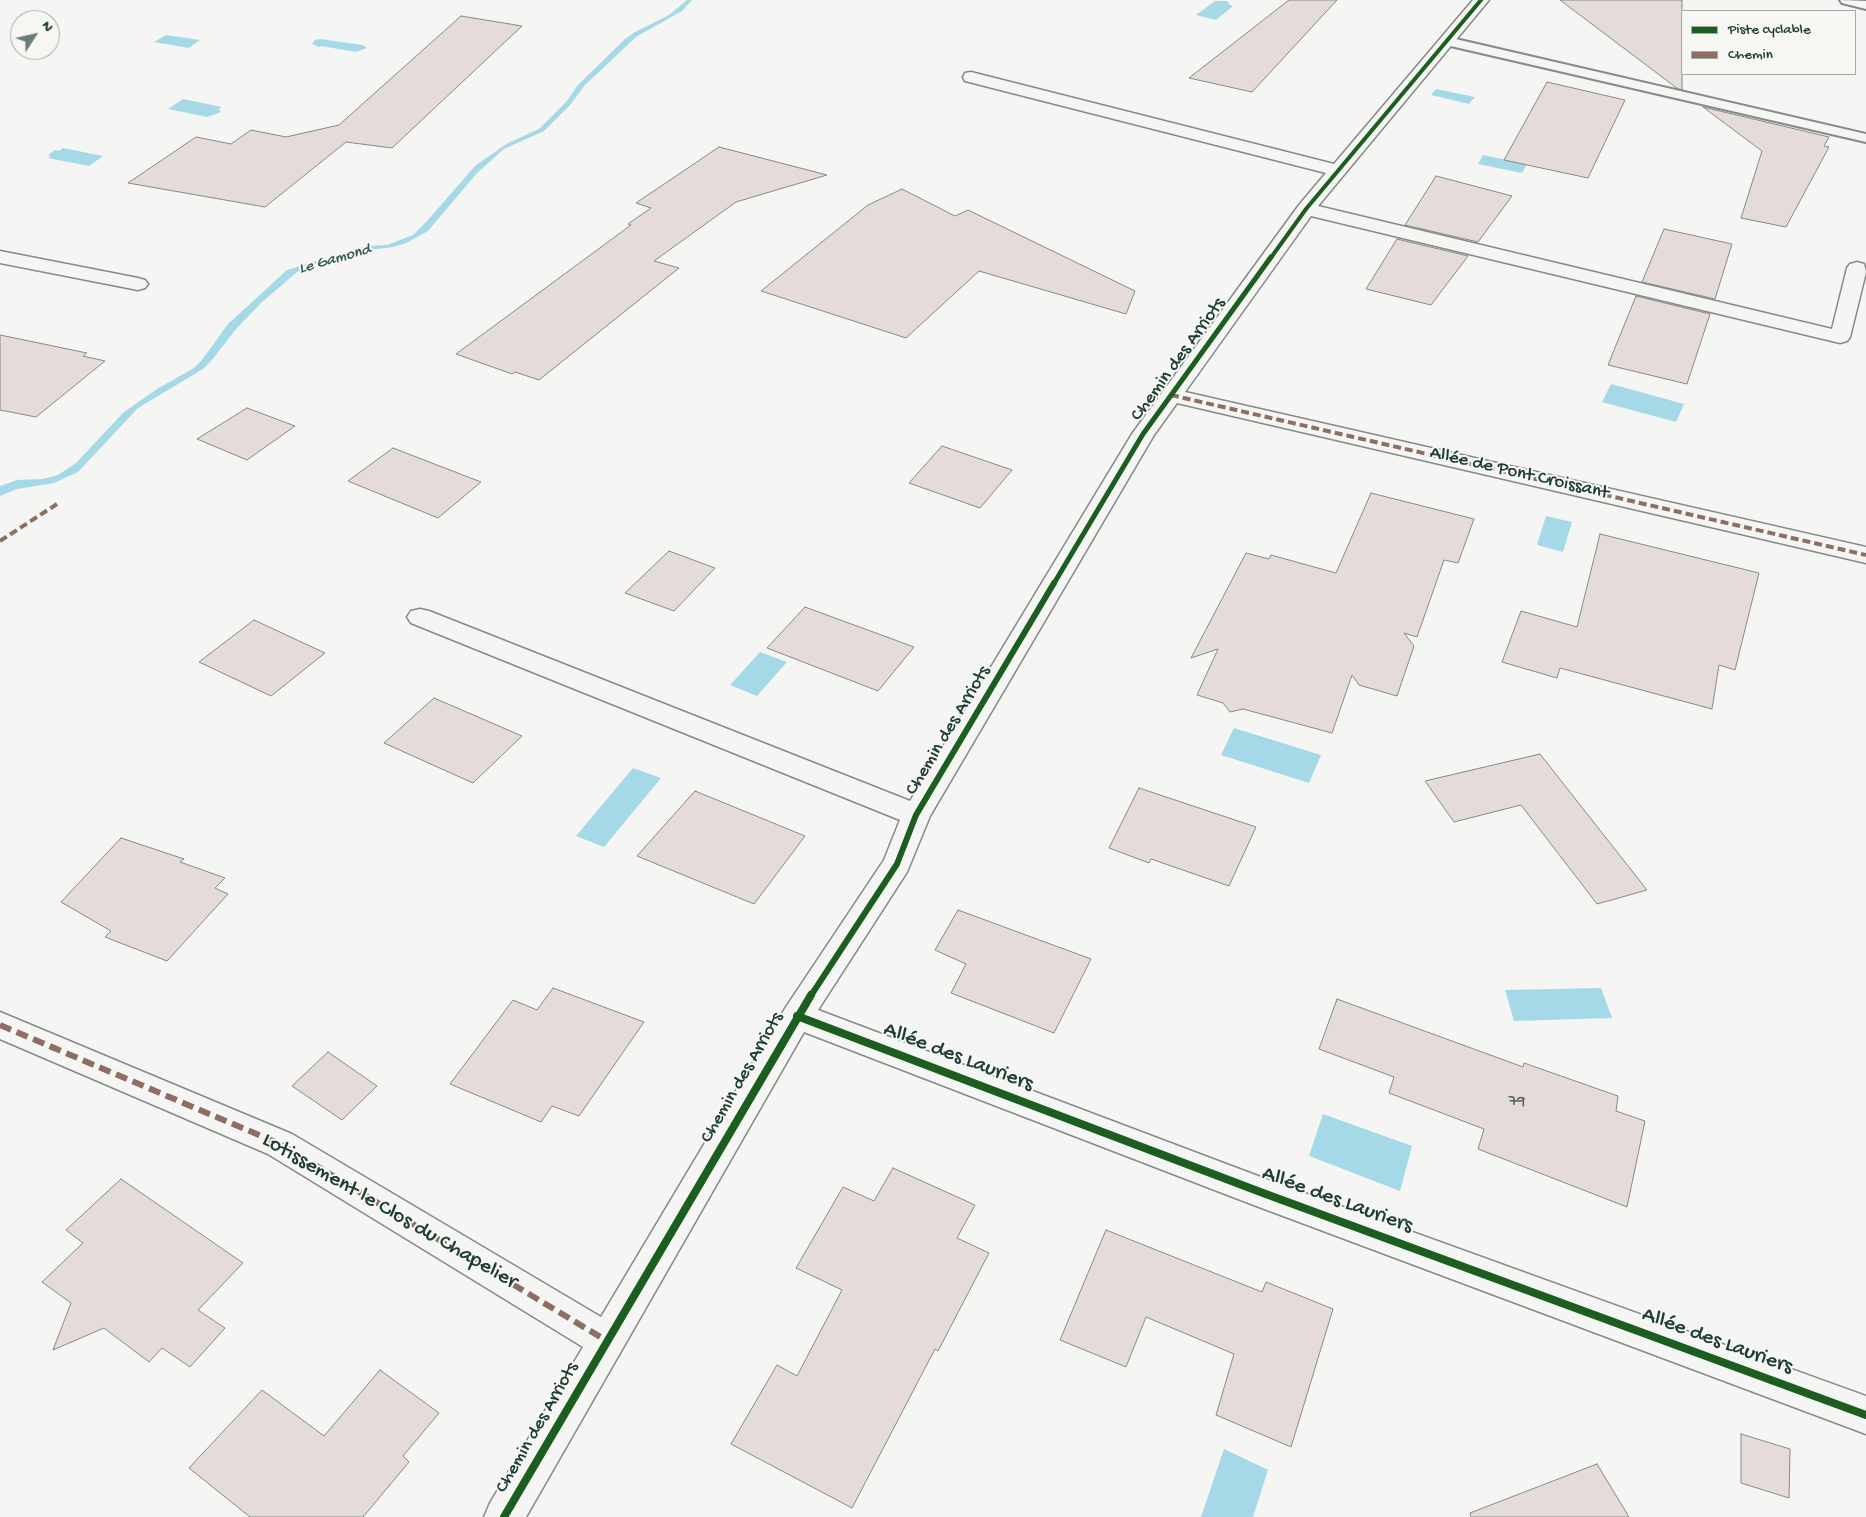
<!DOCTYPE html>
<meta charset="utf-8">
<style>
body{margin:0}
#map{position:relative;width:1866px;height:1517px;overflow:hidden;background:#f5f5f3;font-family:"Gochi Hand",sans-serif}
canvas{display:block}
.legend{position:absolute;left:1681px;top:10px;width:175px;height:65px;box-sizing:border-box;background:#f6f6f2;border:1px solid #a0aca6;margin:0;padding:6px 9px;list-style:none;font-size:15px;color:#1f3d34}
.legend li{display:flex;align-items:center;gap:10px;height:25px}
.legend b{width:25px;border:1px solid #a0aca6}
.north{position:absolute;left:10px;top:10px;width:50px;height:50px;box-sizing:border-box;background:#f6f6f2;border:1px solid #a0aca6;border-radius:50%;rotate:55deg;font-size:14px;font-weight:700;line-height:20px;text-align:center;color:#1f3d34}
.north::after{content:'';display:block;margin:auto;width:18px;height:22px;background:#6a7d77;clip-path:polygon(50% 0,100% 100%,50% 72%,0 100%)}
</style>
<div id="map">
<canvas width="1866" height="1517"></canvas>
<ul class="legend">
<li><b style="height:6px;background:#1b5e20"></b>Piste cyclable</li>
<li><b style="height:6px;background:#8d6e63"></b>Chemin</li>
</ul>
<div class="north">N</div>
</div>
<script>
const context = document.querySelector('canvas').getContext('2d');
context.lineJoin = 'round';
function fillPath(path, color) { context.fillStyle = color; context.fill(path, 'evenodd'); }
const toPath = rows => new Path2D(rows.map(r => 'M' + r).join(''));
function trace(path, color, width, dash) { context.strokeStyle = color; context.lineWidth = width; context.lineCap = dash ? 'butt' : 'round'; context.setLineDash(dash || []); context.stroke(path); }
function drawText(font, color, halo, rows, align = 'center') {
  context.font = font + ' "Gochi Hand",sans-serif'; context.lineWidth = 4; context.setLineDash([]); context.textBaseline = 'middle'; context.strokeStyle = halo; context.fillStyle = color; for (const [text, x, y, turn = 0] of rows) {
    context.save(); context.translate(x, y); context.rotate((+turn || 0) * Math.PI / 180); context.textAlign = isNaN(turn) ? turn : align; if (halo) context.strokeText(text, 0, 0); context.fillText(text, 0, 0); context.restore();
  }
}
const water = toPath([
 [687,0,692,0,682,11,636,37,585,85,570,105,544,131,504,149,477,173,428,231,406,243,393,247,362,251,308,266,297,272,261,303,236,329,212,360,203,369,138,408,78,472,54,483,17,489,0,496,0,486,17,480,43,479,58,475,76,463,124,412,157,389,194,368,202,360,228,324,287,270,366,246,387,245,413,235,427,221,476,165,508,143,539,129,566,102,578,85,625,39,635,32,669,15],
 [1215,1,1226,1,1229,2,1228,4,1233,6,1216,20,1196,15],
 [166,35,200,40,189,48,154,42],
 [320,39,363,45,367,48,356,52,321,46,319,47,312,44,315,40],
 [1436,89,1475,97,1469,104,1431,95],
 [183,99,222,107,219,109,221,112,207,117,168,109],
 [63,148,103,156,89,166,48,158,51,156,48,155,55,150,59,151],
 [1483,155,1527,164,1522,173,1478,164],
 [1611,384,1684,404,1676,422,1602,402],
 [1546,516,1572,522,1563,552,1537,545],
 [760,652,787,662,757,696,730,685],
 [1234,728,1321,755,1309,783,1221,755],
 [633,768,661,778,604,847,576,836],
 [1601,988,1612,1018,1514,1021,1505,990],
 [1323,1114,1412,1146,1400,1191,1309,1156],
 [1224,1449,1268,1470,1253,1517,1201,1517]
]);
const building = toPath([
 [1289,0,1337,0,1252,92,1189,78,1289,0],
 [1560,0,1682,0,1682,90,1678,89,1560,0],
 [461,16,522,26,392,148,346,142,265,207,128,183,196,137,231,144,251,130,286,137,339,125,461,16],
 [1547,82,1625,100,1588,178,1504,160,1547,82],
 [1703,107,1829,137,1824,146,1829,147,1786,227,1741,218,1762,151,1703,107],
 [719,147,827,175,736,202,654,261,679,268,539,380,515,372,512,374,456,354,631,225,628,224,651,208,636,203,719,147],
 [1436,176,1512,196,1478,242,1405,225,1436,176],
 [902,189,955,216,968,210,1135,291,1126,314,979,271,906,338,761,291,868,205,902,189],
 [1664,229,1732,244,1715,299,1642,282,1664,229],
 [1397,239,1468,256,1431,305,1366,289,1397,239],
 [1636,296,1710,314,1687,384,1608,365,1636,296],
 [0,335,87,353,83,356,105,361,36,417,0,410,0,335],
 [247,408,295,426,247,460,197,439,247,408],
 [942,446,1012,470,980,508,909,483,942,446],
 [393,448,481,482,438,518,348,481,393,448],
 [1371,493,1474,519,1458,563,1444,560,1417,637,1404,633,1414,646,1397,696,1359,685,1352,675,1332,733,1243,709,1230,712,1223,703,1197,695,1218,649,1191,658,1246,553,1269,559,1271,555,1336,573,1371,493],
 [1600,534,1759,573,1735,670,1719,665,1712,709,1560,668,1557,678,1502,662,1521,611,1577,627,1600,534],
 [669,551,715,568,674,611,625,593,669,551],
 [805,607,914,647,878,691,767,648,805,607],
 [254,620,325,653,271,696,199,662,254,620],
 [434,698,522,736,473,783,384,743,434,698],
 [1540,754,1647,890,1597,904,1521,805,1454,822,1425,781,1540,754],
 [1139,788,1256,827,1229,886,1151,859,1149,863,1109,848,1139,788],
 [695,791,805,836,754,904,637,856,695,791],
 [121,838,184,859,180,862,225,878,215,888,228,894,167,961,105,937,111,931,61,902,121,838],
 [958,910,1091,959,1054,1033,951,993,966,964,935,950,958,910],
 [553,988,644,1022,579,1116,552,1106,541,1122,450,1084,513,1000,537,1010,553,988],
 [1337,999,1523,1067,1524,1063,1618,1096,1616,1111,1645,1121,1627,1207,1478,1149,1484,1129,1389,1093,1394,1077,1319,1049,1337,999],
 [328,1052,377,1086,342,1120,292,1086,328,1052],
 [893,1168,975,1205,957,1238,989,1253,938,1351,935,1349,852,1508,731,1444,777,1365,797,1376,842,1290,796,1268,843,1187,874,1201,893,1168],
 [121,1179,243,1263,198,1310,225,1328,190,1367,162,1348,149,1362,104,1328,53,1350,71,1303,42,1282,83,1243,66,1230,121,1179],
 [1106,1230,1262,1292,1266,1282,1333,1309,1291,1447,1216,1415,1234,1354,1146,1317,1126,1367,1060,1340,1106,1230],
 [380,1370,439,1413,403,1456,409,1462,363,1517,250,1517,189,1468,262,1390,324,1436,380,1370],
 [1741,1434,1790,1449,1789,1498,1741,1483,1741,1434],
 [1597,1464,1629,1517,1471,1517,1470,1513,1597,1464]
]);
const lane = toPath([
 [1840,0,1866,1,1866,9,1842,3,1840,0],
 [1447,37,1866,134,1866,142,1442,44,1440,41,1442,38,1447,37]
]);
const street = toPath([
 [1473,0,1489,0,1318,206,1832,329,1847,268,1850,264,1857,262,1864,264,1866,272,1850,337,1847,341,1840,343,1311,216,1185,392,1866,547,1866,563,1177,403,1154,435,930,816,907,872,818,1010,1266,1179,1866,1396,1866,1434,1251,1204,804,1032,526,1517,484,1517,490,1503,583,1347,268,1154,0,1039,0,1012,292,1134,601,1317,786,1007,884,860,900,820,411,623,407,617,411,611,420,609,429,611,910,801,1132,434,1299,205,1326,173,965,81,963,77,965,73,971,72,1334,164,1473,0],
 [0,251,138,278,145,280,148,284,145,288,138,290,0,263,0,251]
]);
const quietFar1 = toPath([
 [1171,395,1866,555],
 [0,541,57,504]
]);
const quiet = toPath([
 [0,1025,280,1144,607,1341]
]);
const cyclewayFar3 = toPath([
 [1270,259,1306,209,1481,0]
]);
const cyclewayFar2 = toPath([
 [1053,585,1143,434,1271,257]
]);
const cyclewayFar1 = toPath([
 [810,997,897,864,916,815,1054,583]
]);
const cycleway = toPath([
 [797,1016,1263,1193,1866,1415],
 [504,1517,811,995]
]);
const farWaternames = [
 ["Le Gamond",335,260,-16]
];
const numberNames = [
 ["79",1517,1103]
];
const streetNames = [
 ["Chemin des Arriots",1179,360,-54],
 ["Allée de Pont Croissant",1519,474,13],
 ["Chemin des Arriots",949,731,-59],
 ["Chemin des Arriots",743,1078,-60],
 ["Chemin des Arriots",538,1428,-60]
];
const nearStreetnames = [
 ["Allée des Lauriers",958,1058,21],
 ["Allée des Lauriers",1337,1201,20],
 ["Lotissement le Clos du Chapelier",389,1212,30],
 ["Allée des Lauriers",1717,1342,20]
];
fillPath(water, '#a5d9e8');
fillPath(building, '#e5dbd9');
trace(building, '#858a88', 1);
trace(lane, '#858a88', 4);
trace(street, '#858a88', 3);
fillPath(lane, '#f5f5f3');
fillPath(street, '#f5f5f3');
trace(quietFar1, '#8d6e63', 4, [8, 4]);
trace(quiet, '#8d6e63', 6, [12, 6]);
trace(cyclewayFar3, '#1b5e20', 4);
trace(cyclewayFar2, '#1b5e20', 5);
trace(cyclewayFar1, '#1b5e20', 6);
trace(cycleway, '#1b5e20', 8);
drawText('italic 16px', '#335a57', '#f6f6f2', farWaternames);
drawText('16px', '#52665f', null, numberNames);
drawText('19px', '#1f3d34', '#f6f6f2', streetNames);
drawText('22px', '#1f3d34', '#f6f6f2', nearStreetnames);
</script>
